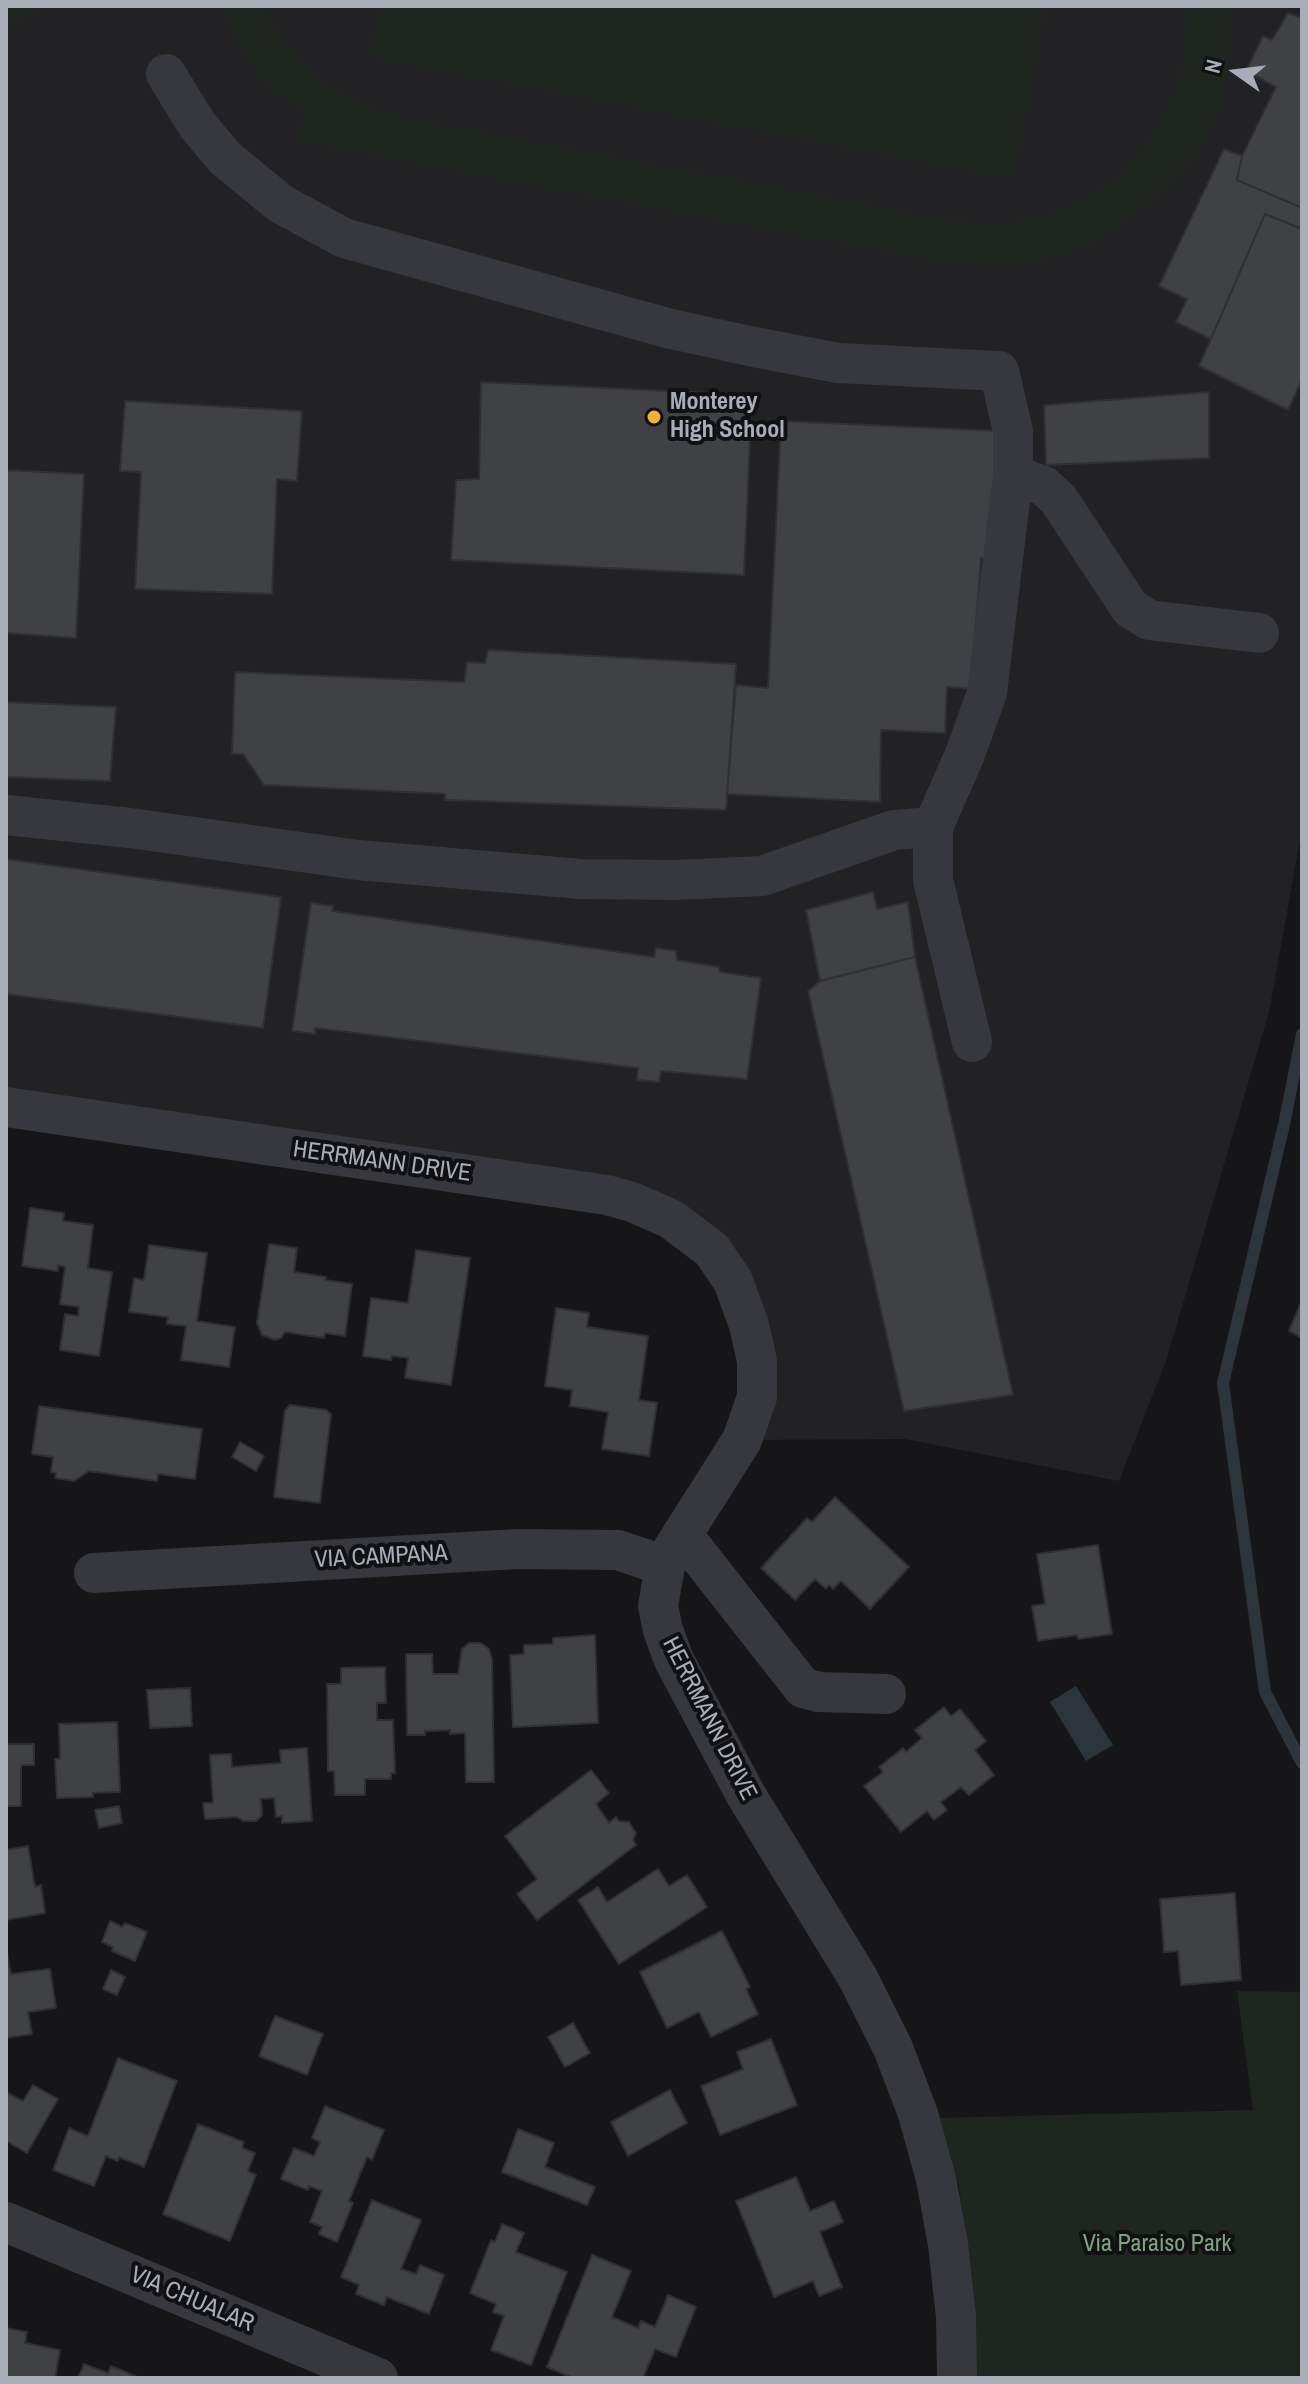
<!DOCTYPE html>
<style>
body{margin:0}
#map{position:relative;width:1308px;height:2384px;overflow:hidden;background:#161618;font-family:"Archivo Narrow",sans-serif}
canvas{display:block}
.frame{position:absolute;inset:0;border:8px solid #a8adb8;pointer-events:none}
.north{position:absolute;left:1196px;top:32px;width:80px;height:80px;-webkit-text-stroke:6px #111113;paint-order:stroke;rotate:284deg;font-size:22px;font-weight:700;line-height:32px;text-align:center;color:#a8adb8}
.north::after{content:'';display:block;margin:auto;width:28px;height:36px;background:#a8adb8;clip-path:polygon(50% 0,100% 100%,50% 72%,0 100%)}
</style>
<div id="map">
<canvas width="1308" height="2384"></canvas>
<div class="frame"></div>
<div class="north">N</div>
</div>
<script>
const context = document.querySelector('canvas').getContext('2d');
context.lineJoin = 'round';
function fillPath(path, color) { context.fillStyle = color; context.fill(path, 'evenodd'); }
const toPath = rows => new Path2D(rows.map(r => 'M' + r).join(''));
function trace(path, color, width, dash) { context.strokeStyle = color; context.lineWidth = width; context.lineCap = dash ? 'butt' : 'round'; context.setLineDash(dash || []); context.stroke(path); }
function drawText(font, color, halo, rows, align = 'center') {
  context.font = font + ' "Archivo Narrow",sans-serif'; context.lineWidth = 8; context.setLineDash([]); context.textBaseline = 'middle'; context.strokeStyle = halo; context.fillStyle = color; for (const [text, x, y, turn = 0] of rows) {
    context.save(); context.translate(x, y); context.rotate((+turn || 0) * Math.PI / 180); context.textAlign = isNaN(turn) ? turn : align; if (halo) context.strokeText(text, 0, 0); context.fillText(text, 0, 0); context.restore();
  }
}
const built = toPath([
 [6,6,1302,6,1302,829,1269,1012,1166,1361,1119,1481,905,1439,742,1440,758,1381,685,1228,6,1107]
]);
const green = toPath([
 [6,6,43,6,43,8,6,29],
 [219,6,262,6,280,36,322,82,376,110,403,118,955,221,996,224,1026,220,1062,211,1090,196,1118,175,1142,149,1162,121,1178,87,1186,44,1187,6,1230,6,1232,43,1226,82,1215,120,1196,157,1162,193,1099,239,1077,250,1025,265,990,266,940,261,298,141,304,113,277,93,258,74,237,42],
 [379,6,1046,6,1013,179,370,57],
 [1237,1991,1302,1992,1302,2378,974,2378,966,2232,958,2182,939,2118,1253,2110]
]);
const water = toPath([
 [1076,1686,1113,1745,1086,1761,1050,1702]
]);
const stream = toPath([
 [1302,1034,1285,1120,1223,1383,1265,1692,1302,1763]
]);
const building = toPath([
 [1288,13,1302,18,1302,208,1237,180,1242,156,1276,87,1246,71,1263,36,1272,40,1288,13],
 [1224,149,1242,156,1237,180,1302,208,1302,229,1265,214,1211,339,1176,322,1187,299,1159,286,1224,149],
 [1265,214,1302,229,1302,379,1288,410,1199,366,1265,214],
 [481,382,752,395,744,575,451,560,456,480,479,479,481,382],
 [1209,392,1209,458,1046,465,1044,405,1209,392],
 [125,401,302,411,297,481,277,479,272,594,135,589,141,472,120,471,125,401],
 [781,421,1000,431,994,556,981,558,971,689,947,687,945,733,881,730,880,802,727,794,736,685,768,688,781,421],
 [6,470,84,474,76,638,6,633,6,470],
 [488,650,736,664,726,810,445,800,445,794,264,785,243,754,232,754,235,672,464,682,467,662,485,663,488,650],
 [6,702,116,707,110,781,6,777,6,702],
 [6,859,281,897,263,1028,6,994,6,859],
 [873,892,877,909,908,902,915,957,820,981,806,910,873,892],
 [311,903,333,906,332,911,654,957,656,948,676,951,677,960,719,967,720,972,761,978,747,1079,661,1071,659,1082,637,1080,638,1068,315,1028,315,1034,292,1031,311,903],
 [915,957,1013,1395,904,1411,808,991,820,981,915,957],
 [30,1208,64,1213,63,1221,93,1225,88,1268,112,1272,99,1356,60,1350,65,1314,78,1316,79,1307,60,1304,65,1267,58,1265,58,1271,22,1266,30,1208],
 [269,1244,297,1248,294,1272,326,1277,325,1280,352,1284,345,1336,325,1333,324,1338,285,1332,281,1338,275,1340,262,1335,257,1323,269,1244],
 [149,1245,207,1253,197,1321,235,1327,229,1367,181,1360,186,1326,167,1324,168,1317,129,1312,134,1278,144,1280,149,1245],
 [416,1250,470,1258,451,1385,405,1378,408,1358,392,1356,391,1360,363,1356,371,1298,408,1303,416,1250],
 [1302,1300,1302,1338,1289,1331,1302,1300],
 [556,1308,589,1313,587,1327,648,1336,639,1400,657,1403,649,1456,602,1449,608,1412,570,1406,572,1390,545,1386,556,1308],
 [290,1405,326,1410,331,1414,320,1503,274,1497,285,1410,290,1405],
 [39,1406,202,1429,195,1479,158,1474,157,1481,89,1471,74,1481,55,1478,56,1473,51,1472,53,1457,32,1454,39,1406],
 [240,1442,264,1456,256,1471,232,1457,240,1442],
 [835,1497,909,1567,870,1609,841,1581,833,1589,829,1585,826,1589,815,1579,795,1600,761,1568,807,1518,812,1522,835,1497],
 [1098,1545,1112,1634,1078,1639,1077,1635,1038,1641,1032,1606,1045,1604,1037,1554,1098,1545],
 [595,1635,598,1723,513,1727,510,1655,524,1654,524,1645,553,1644,553,1638,595,1635],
 [469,1643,481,1643,489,1649,492,1659,494,1782,466,1782,465,1733,450,1734,450,1730,425,1731,425,1735,407,1735,406,1654,432,1654,433,1674,458,1674,462,1649,469,1643],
 [385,1667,386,1703,377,1703,377,1720,393,1720,395,1773,391,1773,391,1779,365,1779,365,1795,335,1795,334,1771,328,1771,327,1684,341,1684,341,1668,385,1667],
 [190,1688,192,1726,150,1728,147,1690,190,1688],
 [944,1707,951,1716,960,1709,986,1741,975,1750,994,1775,969,1795,961,1787,941,1802,947,1810,934,1820,927,1811,901,1832,864,1786,883,1772,879,1767,903,1748,906,1752,922,1738,915,1730,944,1707],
 [117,1722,120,1792,93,1793,93,1797,57,1798,55,1759,60,1759,59,1724,117,1722],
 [6,1744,34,1744,34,1765,21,1765,21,1806,6,1806,6,1744],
 [307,1748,312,1821,282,1823,282,1816,276,1817,274,1798,261,1799,262,1815,256,1821,243,1821,237,1817,205,1819,203,1803,213,1803,210,1755,231,1754,232,1767,281,1763,280,1750,307,1748],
 [591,1770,609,1793,596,1804,609,1823,616,1817,619,1821,629,1822,636,1833,633,1840,636,1845,537,1920,517,1894,537,1879,505,1836,591,1770],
 [119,1806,122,1823,99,1828,95,1810,119,1806],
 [28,1846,35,1887,41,1885,45,1913,6,1920,6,1850,28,1846],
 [658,1869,669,1886,687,1875,707,1907,619,1964,578,1900,598,1887,607,1902,658,1869],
 [1235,1893,1241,1980,1181,1985,1178,1951,1164,1952,1160,1899,1235,1893],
 [110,1921,122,1927,125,1923,147,1932,135,1961,112,1951,113,1947,102,1942,110,1921],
 [722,1931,750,1987,746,1989,758,2014,711,2037,699,2012,667,2028,640,1972,722,1931],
 [6,1947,11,1974,50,1969,56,2008,28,2012,32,2034,6,2038,6,1947],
 [111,1970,125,1977,117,1995,103,1989,111,1970],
 [275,2016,323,2034,307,2075,259,2056,275,2016],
 [573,2023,590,2053,565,2067,548,2037,573,2023],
 [771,2039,797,2105,720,2135,701,2086,743,2069,737,2052,771,2039],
 [118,2058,177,2081,144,2167,119,2157,118,2161,106,2156,94,2186,53,2170,69,2128,88,2136,118,2058],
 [33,2085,58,2099,27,2153,6,2141,6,2092,23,2101,33,2085],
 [670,2090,687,2123,628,2156,611,2122,670,2090],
 [325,2106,384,2130,372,2160,367,2157,349,2201,353,2203,337,2242,319,2234,322,2227,310,2222,322,2191,309,2186,308,2190,281,2179,294,2148,314,2156,320,2142,312,2138,325,2106],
 [198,2124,244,2142,242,2148,255,2153,248,2171,256,2175,230,2241,163,2214,198,2124],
 [518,2129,554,2143,545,2167,595,2187,587,2205,502,2172,518,2129],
 [796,2177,810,2211,834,2201,843,2222,820,2232,842,2287,819,2296,813,2281,774,2297,736,2201,796,2177],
 [372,2200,421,2220,401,2269,416,2274,420,2265,444,2275,429,2314,387,2297,384,2305,356,2294,359,2285,341,2277,372,2200],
 [502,2224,524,2233,516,2252,567,2272,531,2365,491,2350,504,2316,493,2312,496,2304,470,2293,491,2240,495,2242,502,2224],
 [592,2255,631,2271,612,2317,638,2328,641,2321,655,2327,668,2295,696,2307,676,2357,655,2349,643,2378,573,2378,547,2367,592,2255],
 [6,2328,27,2332,25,2343,60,2350,55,2378,6,2378,6,2328],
 [84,2364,108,2373,111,2366,140,2378,78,2378,84,2364]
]);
const minor = toPath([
 [1013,475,1044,486,1059,500,1130,608,1149,620,1259,633],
 [6,815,130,828,358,860,581,879,675,880,762,876,894,830,933,827,965,754,987,693,1013,475,1013,431,999,371,838,363,754,347,667,328,344,238,281,204,225,158,198,126,166,74],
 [933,827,933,880,972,1042],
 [6,1107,607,1195,632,1202,671,1219,712,1250,733,1281,749,1325,757,1361,757,1397,742,1440,673,1549,665,1566,658,1606,663,1630,674,1660,746,1795,858,1978,893,2048,918,2114,936,2179,948,2244,956,2317,957,2378],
 [682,1534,803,1688,819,1692,886,1694],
 [94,1573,518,1549,618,1550,665,1566],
 [6,2222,378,2378]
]);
const markers = [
 [654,417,8,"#f2b134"]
];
const poiNames = [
 ["Monterey",670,403],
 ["High School",670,431]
];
const streetNames = [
 ["HERRMANN DRIVE",382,1162,8],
 ["VIA CAMPANA",381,1557,-3],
 ["HERRMANN DRIVE",709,1719,63],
 ["VIA CHUALAR",192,2300,23]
];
const parkNames = [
 ["Via Paraiso Park",1157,2245]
];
fillPath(built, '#222225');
fillPath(green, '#1e261f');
fillPath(water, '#2c353c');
trace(stream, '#2c353c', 12);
fillPath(building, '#404145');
trace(building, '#303034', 2);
trace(minor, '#37383d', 40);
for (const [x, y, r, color] of markers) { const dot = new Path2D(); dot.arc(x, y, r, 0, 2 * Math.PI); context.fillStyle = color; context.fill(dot); trace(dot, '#111113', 3); }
drawText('bold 24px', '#a8adb8', '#111113', poiNames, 'left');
drawText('24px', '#a8adb8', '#111113', streetNames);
drawText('24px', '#7fa381', '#111113', parkNames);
</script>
